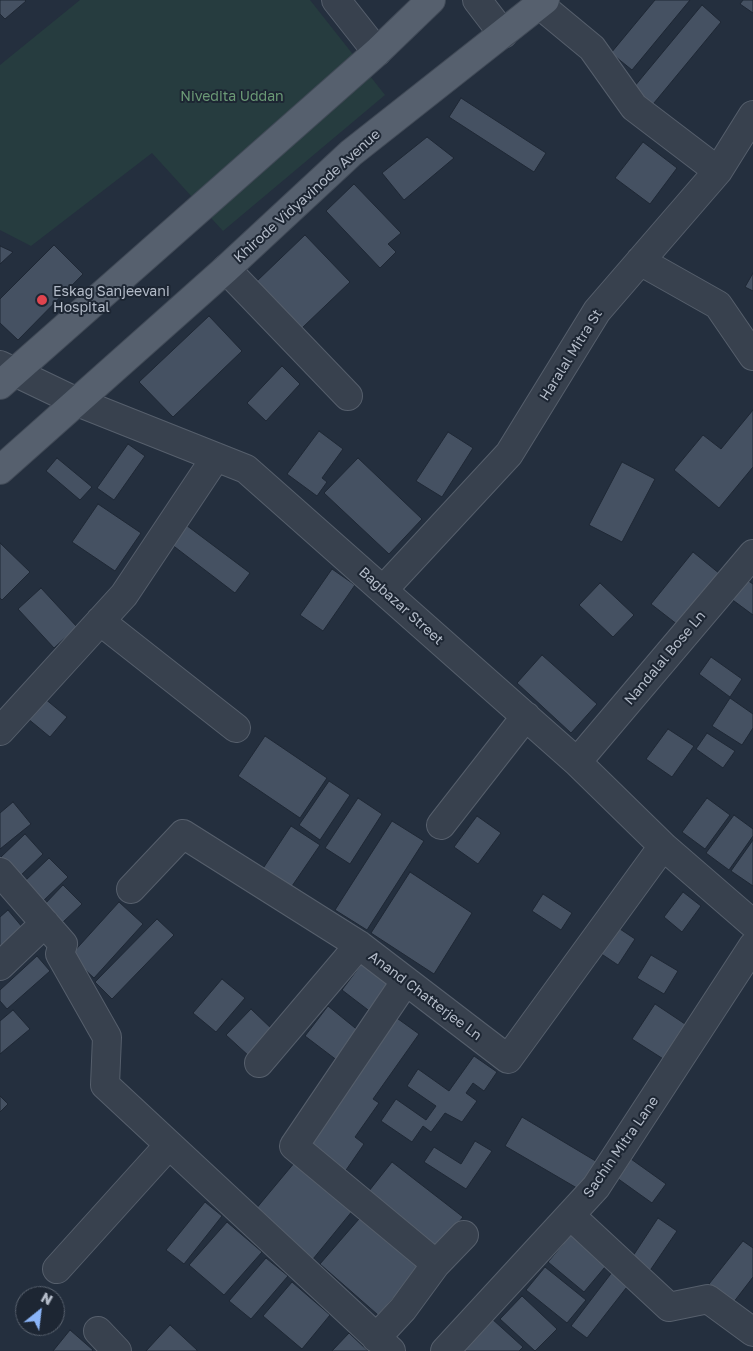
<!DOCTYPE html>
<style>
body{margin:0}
#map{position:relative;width:753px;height:1351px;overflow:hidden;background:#242f3e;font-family:"Golos Text",sans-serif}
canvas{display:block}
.north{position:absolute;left:15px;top:1286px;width:50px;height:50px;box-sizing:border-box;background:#1d2633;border:1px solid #59626f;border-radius:50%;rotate:29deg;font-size:14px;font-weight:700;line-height:20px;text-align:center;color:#b4bcc9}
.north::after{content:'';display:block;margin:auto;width:18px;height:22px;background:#8ab4f8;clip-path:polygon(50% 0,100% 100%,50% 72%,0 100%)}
</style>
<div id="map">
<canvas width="753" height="1351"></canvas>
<div class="north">N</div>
</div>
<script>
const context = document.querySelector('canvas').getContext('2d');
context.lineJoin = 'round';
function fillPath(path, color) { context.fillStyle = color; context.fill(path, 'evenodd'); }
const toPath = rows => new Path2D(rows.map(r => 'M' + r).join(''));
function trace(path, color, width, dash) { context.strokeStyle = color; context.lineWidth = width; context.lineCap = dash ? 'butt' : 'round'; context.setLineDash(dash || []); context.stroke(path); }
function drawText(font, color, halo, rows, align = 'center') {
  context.font = font + ' "Golos Text",sans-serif'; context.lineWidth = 4; context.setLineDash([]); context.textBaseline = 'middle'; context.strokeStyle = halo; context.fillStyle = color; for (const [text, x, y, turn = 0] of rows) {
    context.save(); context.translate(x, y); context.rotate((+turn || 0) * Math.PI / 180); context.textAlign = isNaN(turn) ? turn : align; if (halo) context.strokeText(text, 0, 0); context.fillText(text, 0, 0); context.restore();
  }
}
const green = toPath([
 [80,0,310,0,385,95,223,231,152,153,31,246,0,230,0,65]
]);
const building = toPath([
 [0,0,25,0,26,1,5,19,0,14,0,0],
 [655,0,690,0,632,70,611,53,655,0],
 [743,0,753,0,753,13,740,4,743,0],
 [702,5,721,22,649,109,629,93,702,5],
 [461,98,546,153,534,172,449,117,461,98],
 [427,137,454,158,404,200,382,173,427,137],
 [643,142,677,168,650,204,615,178,643,142],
 [354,184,401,233,388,244,396,252,380,268,326,211,354,184],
 [305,235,350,282,302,328,257,281,305,235],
 [54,245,83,274,18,340,0,323,0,299,54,245],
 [0,246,13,252,0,264,0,246],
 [753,273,753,291,745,287,753,273],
 [209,316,242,351,173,417,139,382,209,316],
 [282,366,300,384,266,421,247,403,282,366],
 [753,410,753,467,719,508,674,470,703,435,721,449,753,410],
 [319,431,343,449,322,478,327,482,317,496,287,474,319,431],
 [448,432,473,448,442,497,416,481,448,432],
 [128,444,145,456,114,500,97,488,128,444],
 [57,458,92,487,80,500,46,471,57,458],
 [358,458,422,519,389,554,324,493,358,458],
 [622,462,655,479,622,542,589,525,622,462],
 [98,504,141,533,115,571,72,542,98,504],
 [186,525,250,573,235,593,171,544,186,525],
 [0,543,30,572,2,600,0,598,0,543],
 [693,552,720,574,678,625,651,604,693,552],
 [332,569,355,585,323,631,300,615,332,569],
 [744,578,753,584,753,615,730,598,744,578],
 [600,583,634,615,613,637,579,605,600,583],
 [41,588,77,627,54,648,18,609,41,588],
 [542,655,597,704,571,733,517,683,542,655],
 [711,657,742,679,730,697,699,674,711,657],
 [38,693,67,717,50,737,21,713,38,693],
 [730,698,753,714,753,728,742,745,712,726,730,698],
 [668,729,694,746,672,777,646,759,668,729],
 [707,733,735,751,723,768,696,749,707,733],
 [265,736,327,778,300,818,238,776,265,736],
 [329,781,350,795,320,840,299,825,329,781],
 [358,798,382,814,350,864,325,848,358,798],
 [707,798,730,815,705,849,682,832,707,798],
 [13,802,31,824,0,849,0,813,13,802],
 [734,815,753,829,753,836,729,870,706,853,734,815],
 [477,816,501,833,478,864,454,847,477,816],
 [392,821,424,841,367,930,335,910,392,821],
 [291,826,320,845,290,889,262,870,291,826],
 [25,834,43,854,19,877,1,857,25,834],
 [753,840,753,886,731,871,753,840],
 [49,858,68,877,42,902,24,882,49,858],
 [410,872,472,913,434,974,371,933,410,872],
 [63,885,82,904,62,923,44,905,63,885],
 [683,892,701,906,682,932,664,917,683,892],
 [543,894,572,913,561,930,532,911,543,894],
 [119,902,143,924,94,978,70,956,119,902],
 [8,910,23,928,0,948,0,917,8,910],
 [157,919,174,935,112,999,95,982,157,919],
 [614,925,635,939,618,965,597,951,614,925],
 [651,955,678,971,664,994,637,978,651,955],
 [37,956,50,971,7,1009,0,1001,0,990,37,956],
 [363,962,397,988,376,1016,342,990,363,962],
 [222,979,245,998,216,1032,193,1013,222,979],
 [655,1004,691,1028,668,1062,632,1039,655,1004],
 [328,1006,360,1032,338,1061,305,1036,328,1006],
 [251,1009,274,1031,250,1057,226,1035,251,1009],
 [13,1010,30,1029,0,1054,0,1021,13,1010],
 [394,1016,419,1034,373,1099,379,1103,355,1137,364,1144,344,1173,306,1137,394,1016],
 [474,1056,497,1072,484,1091,473,1083,466,1093,477,1101,462,1122,445,1113,431,1132,423,1126,412,1142,381,1121,396,1099,426,1120,436,1106,407,1086,418,1069,449,1091,474,1056],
 [0,1096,8,1104,0,1112,0,1096],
 [522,1117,599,1163,582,1191,505,1146,522,1117],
 [475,1141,492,1151,466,1189,424,1162,434,1147,461,1164,475,1141],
 [300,1156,358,1204,313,1259,255,1210,300,1156],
 [631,1159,666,1184,652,1203,617,1178,631,1159],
 [392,1162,463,1217,436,1251,365,1196,392,1162],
 [205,1202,222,1216,184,1264,166,1250,205,1202],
 [365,1212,424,1264,378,1315,320,1264,365,1212],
 [658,1218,677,1231,649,1272,631,1259,658,1218],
 [227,1222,262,1252,224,1295,189,1265,227,1222],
 [574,1231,610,1261,584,1292,548,1262,574,1231],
 [743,1241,753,1248,753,1277,733,1303,709,1284,743,1241],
 [266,1258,288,1276,251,1319,229,1301,266,1258],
 [545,1267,586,1300,567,1323,526,1290,545,1267],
 [613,1271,630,1283,587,1338,571,1326,613,1271],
 [292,1282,330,1315,302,1349,263,1316,292,1282],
 [522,1296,557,1329,535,1351,500,1319,522,1296],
 [491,1318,523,1347,519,1351,465,1351,463,1349,491,1318],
 [170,1325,197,1350,197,1351,146,1351,170,1325],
 [70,1330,93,1350,92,1351,53,1351,70,1330],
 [349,1333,368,1351,332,1351,349,1333]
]);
const minor = toPath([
 [336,0,377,52],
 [477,0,503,34],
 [540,5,592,48,634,107,718,171],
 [640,261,718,305,753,356],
 [226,269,348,396],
 [0,365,75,401,246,469,577,762,663,846,753,924],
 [383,590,509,454,597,311,718,171,753,115],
 [100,621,236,728],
 [0,731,124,595,216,457],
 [577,762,753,554],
 [441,825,526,716],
 [0,872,63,944,60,954,107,1037,105,1085,391,1351],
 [131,889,183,834,359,945,508,1059,663,846],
 [0,966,45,923],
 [405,982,294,1146,436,1264],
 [259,1063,359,945],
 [571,1216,669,1307,708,1299,753,1332],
 [57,1269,169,1145],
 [98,1331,117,1351],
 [376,1338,403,1309,436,1264,464,1235],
 [445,1351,596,1187,753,946]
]);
const major = toPath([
 [0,385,377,52,431,0],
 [0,470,226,269,351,153,545,0]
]);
const markers = [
 [42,300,6,"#e0444e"]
];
const parkNames = [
 ["Nivedita Uddan",232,97]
];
const streetNames = [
 ["Khirode Vidyavinode Avenue",307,196,-42],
 ["Haralal Mitra St",571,355,-58],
 ["Bagbazar Street",401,606,42],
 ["Nandalal Bose Ln",665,658,-50],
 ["Anand Chatterjee Ln",425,996,37],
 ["Sachin Mitra Lane",621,1147,-55]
];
const poiNames = [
 ["Eskag Sanjeevani",53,292],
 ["Hospital",53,308]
];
fillPath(green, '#263c3f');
fillPath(building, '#455162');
trace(building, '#1f2835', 1);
trace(minor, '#565f6c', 30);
trace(major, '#414a57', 30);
trace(minor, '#38414e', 28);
trace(major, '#56606e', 28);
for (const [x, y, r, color] of markers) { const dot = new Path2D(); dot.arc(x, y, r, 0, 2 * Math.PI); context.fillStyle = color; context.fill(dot); trace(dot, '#1d2633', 2); }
drawText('14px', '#6b9a76', '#1d2633', parkNames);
drawText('14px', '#b4bcc9', '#1d2633', streetNames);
drawText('14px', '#b4bcc9', '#1d2633', poiNames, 'left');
</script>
